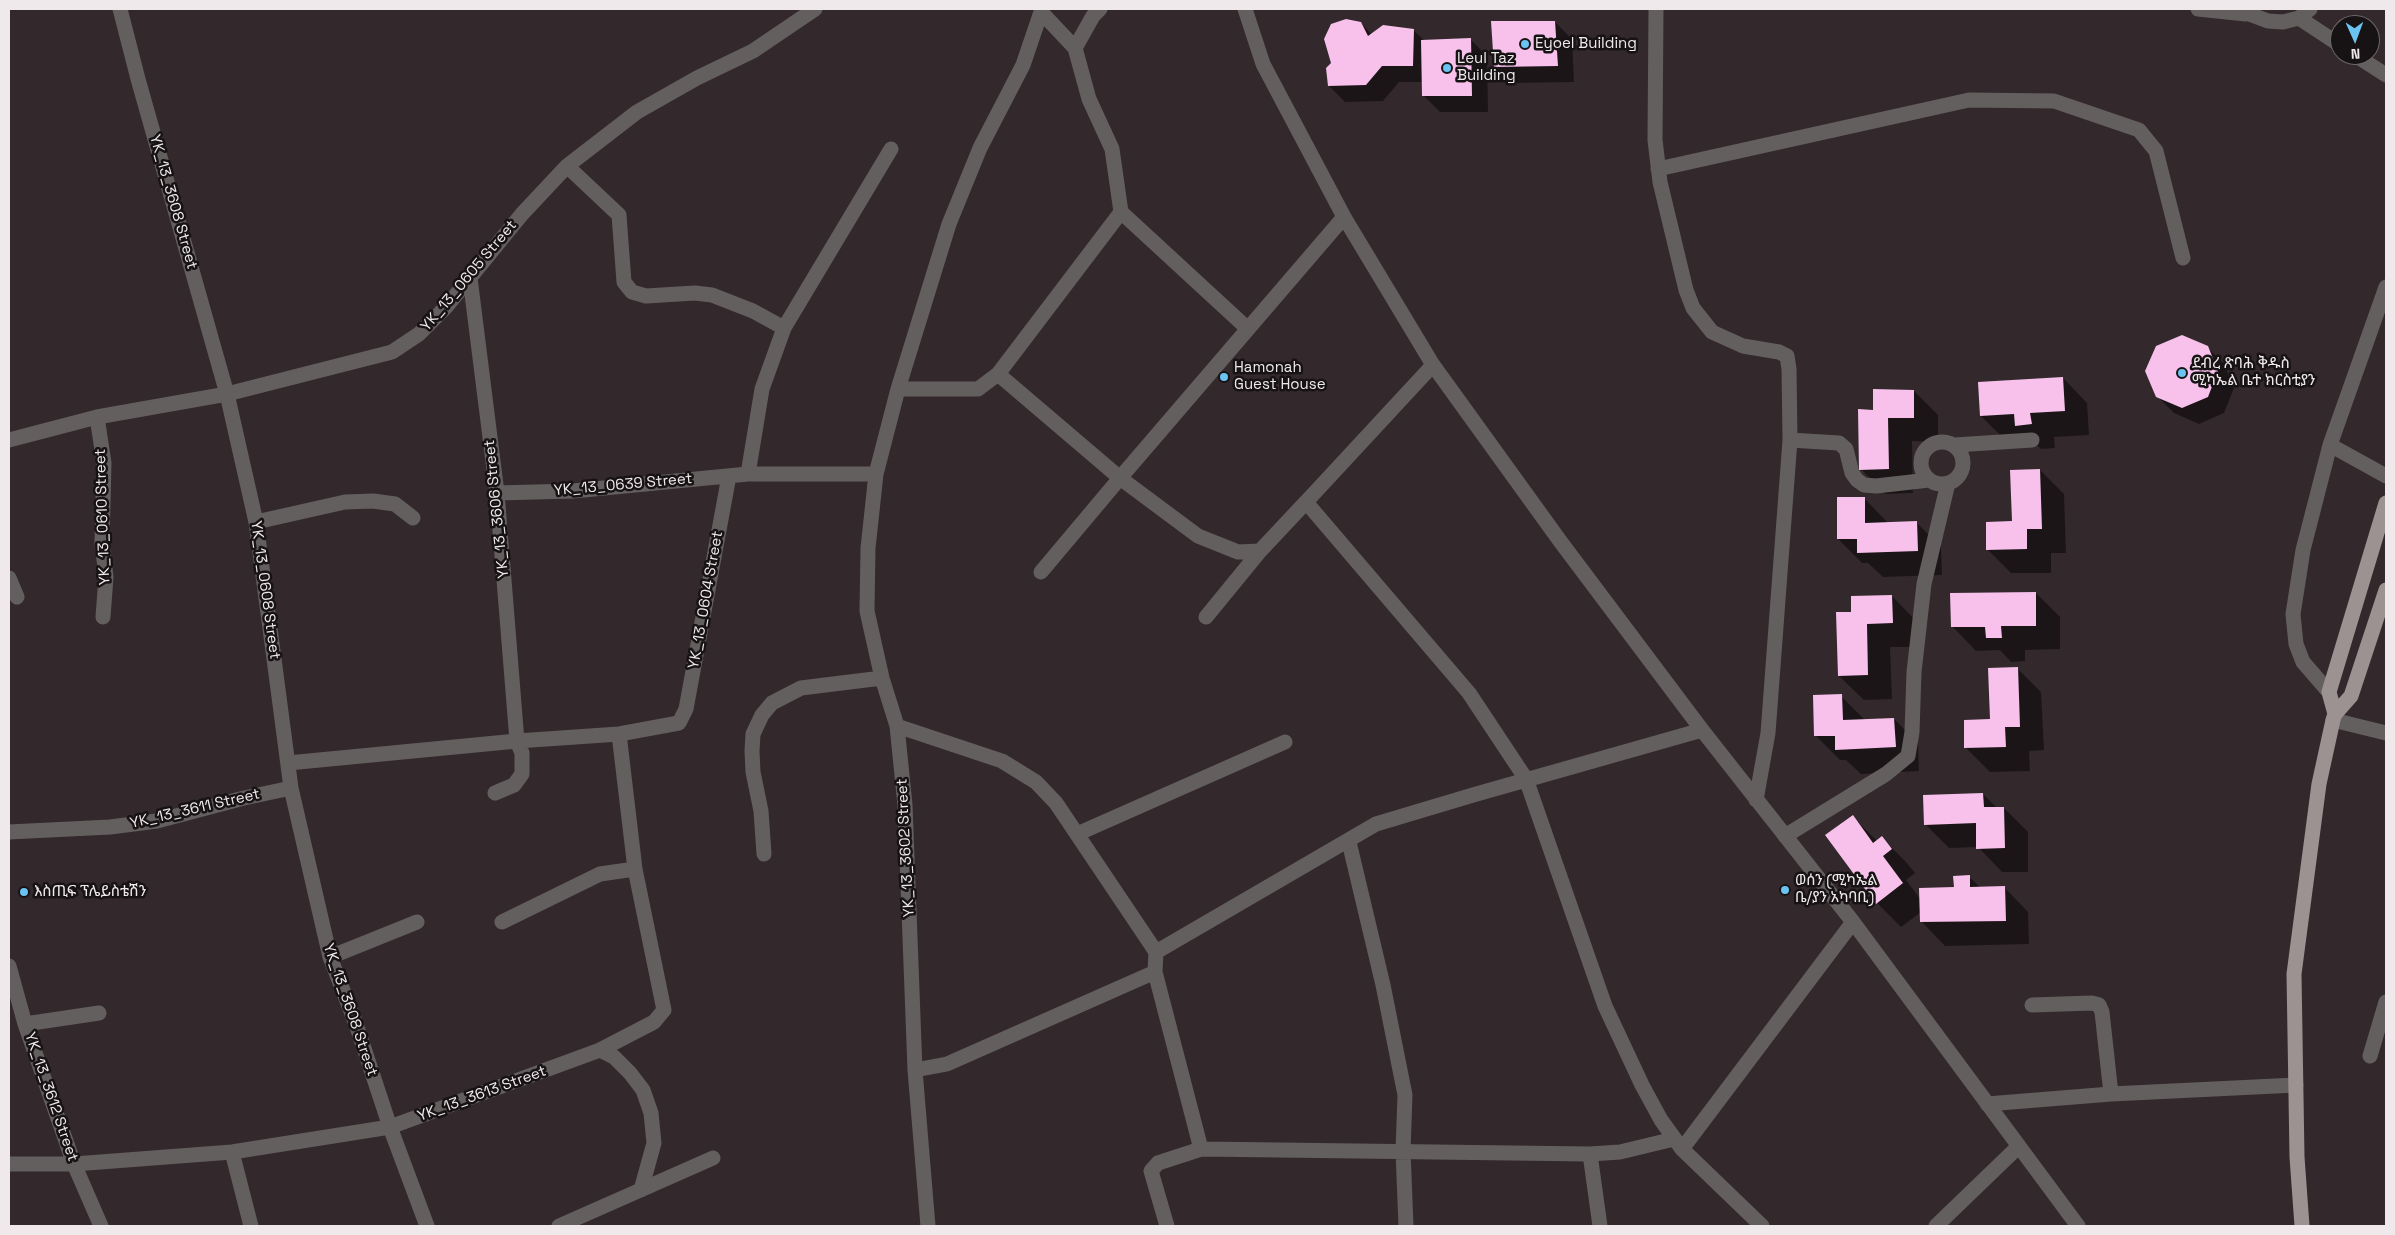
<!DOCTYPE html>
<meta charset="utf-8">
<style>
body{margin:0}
#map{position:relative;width:2395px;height:1235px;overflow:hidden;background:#33292c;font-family:"Space Grotesk",sans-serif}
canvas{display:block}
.frame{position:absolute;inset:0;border:10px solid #efe9eb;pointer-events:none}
.north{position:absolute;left:2330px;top:15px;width:50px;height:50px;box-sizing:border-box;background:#171314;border:1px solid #6d696a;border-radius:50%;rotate:178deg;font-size:14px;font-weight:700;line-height:20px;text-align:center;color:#efe9eb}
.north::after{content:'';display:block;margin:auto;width:18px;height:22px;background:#6bc3f2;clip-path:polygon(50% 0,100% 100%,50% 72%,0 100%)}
</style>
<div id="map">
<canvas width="2395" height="1235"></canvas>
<div class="frame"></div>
<div class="north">N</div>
</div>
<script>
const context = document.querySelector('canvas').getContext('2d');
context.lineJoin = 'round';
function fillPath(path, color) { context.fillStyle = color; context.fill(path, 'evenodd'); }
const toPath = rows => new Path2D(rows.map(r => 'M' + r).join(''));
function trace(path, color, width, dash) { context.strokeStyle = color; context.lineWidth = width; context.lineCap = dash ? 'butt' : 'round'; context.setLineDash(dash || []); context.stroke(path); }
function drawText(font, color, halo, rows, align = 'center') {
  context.font = font + ' "Space Grotesk","Noto Sans Ethiopic",sans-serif'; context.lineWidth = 5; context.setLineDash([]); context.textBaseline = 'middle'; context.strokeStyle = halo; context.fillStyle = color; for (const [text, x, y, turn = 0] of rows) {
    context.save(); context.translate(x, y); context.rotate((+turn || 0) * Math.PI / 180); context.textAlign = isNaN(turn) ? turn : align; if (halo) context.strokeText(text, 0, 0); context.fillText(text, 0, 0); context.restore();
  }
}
const shadow = toPath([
 [1555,22,1572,39,1574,82,1511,83,1495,66],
 [1361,23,1372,35,1413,30,1425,41,1470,39,1487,56,1488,112,1440,112,1423,95,1423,82,1399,82,1383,101,1345,102,1329,86],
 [2207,347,2224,364,2234,388,2224,413,2199,424,2174,413,2157,396],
 [2063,378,2087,403,2089,435,2054,437,2055,448,2041,449,2030,438,2005,440,1981,416],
 [1914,391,1938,415,1938,442,1912,441,1913,493,1885,494,1861,469,1874,411],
 [2040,470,2064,494,2066,553,2051,553,2051,573,2011,573,1987,549,2013,523],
 [1864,498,1888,523,1917,523,1941,547,1942,575,1883,577,1868,563,1862,563,1838,539],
 [2036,593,2060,617,2060,649,2025,650,2025,661,2011,662,2000,650,1976,651,1952,626],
 [1892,596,1916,621,1916,647,1890,647,1892,699,1864,700,1839,676,1852,613],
 [2017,668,2041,692,2044,750,2029,751,2030,771,1990,772,1966,748,1991,721],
 [1841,696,1865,720,1894,719,1918,743,1919,771,1861,774,1846,760,1840,760,1816,736],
 [1983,794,1997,808,2004,808,2028,832,2028,872,2002,872,1978,847,1949,848,1925,824],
 [1852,816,1877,841,1882,838,1906,862,1915,873,1906,880,1921,900,1956,888,1969,877,1981,888,2004,887,2028,912,2029,944,1945,946,1921,921,1921,912,1901,927,1877,903]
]);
const building = toPath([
 [1346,19,1361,22,1368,36,1383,25,1414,29,1413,66,1382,66,1366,85,1328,86,1326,68,1331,63,1324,39,1331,24],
 [1491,21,1555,21,1558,66,1494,67],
 [1471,38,1472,96,1422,96,1421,40],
 [2182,335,2208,346,2218,371,2208,397,2182,408,2156,397,2145,371,2156,346],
 [2063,377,2065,411,2030,413,2032,424,2015,426,2014,414,1980,416,1978,382],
 [1873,389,1914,390,1914,418,1888,418,1889,469,1859,470,1858,409,1873,410],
 [2040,469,2042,529,2027,529,2027,549,1986,550,1986,522,2012,521,2010,470],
 [1837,497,1865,497,1865,523,1917,521,1918,551,1857,553,1857,539,1837,539],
 [2036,592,2036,626,2001,626,2002,638,1986,638,1985,627,1951,627,1950,593],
 [1892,595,1893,623,1867,624,1868,675,1838,676,1836,612,1851,612,1851,596],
 [2018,667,2020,727,2005,727,2006,747,1964,748,1964,720,1990,719,1988,668],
 [1842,694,1843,720,1894,718,1896,747,1835,750,1835,736,1814,736,1813,695],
 [1983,793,1984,807,2004,807,2005,848,1976,849,1976,823,1924,825,1923,795],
 [1853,815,1873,843,1882,836,1892,849,1883,856,1903,883,1876,904,1825,835],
 [1970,875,1970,887,2005,886,2006,921,1920,922,1919,888,1954,887,1953,876]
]);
const minor = toPath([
 [120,9,138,79,227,394,256,522,291,788,330,957,356,1024,390,1127,427,1226],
 [1245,9,1263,64,1344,217,1433,365,1560,541,1702,730,1853,922,2078,1226],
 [1656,9,1655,140,1660,182,1686,290,1693,308,1712,332,1743,346,1779,352,1787,356,1789,369,1790,440,1768,733,1756,800],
 [2198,9,2246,14],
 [2236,9,2268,21,2283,22,2299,18,2310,9],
 [2299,18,2340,45],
 [1075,48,1093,16,1100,9],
 [2355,55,2386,75],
 [567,166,619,215,624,282,632,292,646,296,695,293,712,295,753,311,784,328],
 [1658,169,1969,100,2054,101,2139,130,2156,151,2183,258],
 [1121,212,1248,329],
 [470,278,497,493,517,741,522,753,522,774,514,785,495,793],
 [1433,365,1306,502,1469,693,1526,779,1605,1006,1642,1085,1661,1120,1682,1149,1762,1226],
 [998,374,1121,212,1112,149,1089,99,1075,48,1042,13],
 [898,389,978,389,998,374,1120,478,1344,217],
 [97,417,104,463,102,542,106,577,103,617],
 [9,440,97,417,227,394,392,352,419,334,446,307,522,214,567,166,637,112,697,78,753,51,815,9],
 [1790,440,1839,443,1846,449,1852,473,1857,480,1864,485,1876,486,1929,480],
 '1921 463a21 21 0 1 1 42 0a21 21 0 1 1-42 0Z',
 [1955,445,2032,440],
 [2330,445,2386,476],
 [748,474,762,389,784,328,891,149],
 [497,493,573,491,748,474,876,474],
 [256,522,345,502,373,501,395,504,413,518],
 [1041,572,1120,478,1198,536,1238,552,1260,551,1306,502],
 [9,578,17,597],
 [1206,617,1260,551],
 [2329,692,2303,662,2296,644,2293,614,2303,550,2330,445,2386,287],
 [2333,720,2386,733],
 [897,726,1002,761,1036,782,1056,803,1156,952,1376,824,1473,795,1702,730],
 [288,763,517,741,619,734,679,723,686,709,729,476],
 [9,832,110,827,157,821,244,798,291,788],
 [1077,834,1285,742],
 [1785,836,1886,774,1908,756,1912,732,1914,672,1924,584,1948,483],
 [1349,842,1383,985,1405,1095,1403,1151,1406,1226],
 [764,854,761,811,753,772,752,751,753,734,762,715,772,703,801,688,882,678],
 [502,922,600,874,635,869],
 [330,957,417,922],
 [9,966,25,1024,74,1164,101,1226],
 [1155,972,1201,1149],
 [2032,1005,2092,1003,2099,1005,2102,1012,2111,1094],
 [25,1024,99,1013],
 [600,1050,614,1057,630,1073,643,1090,651,1113,654,1143,641,1190],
 [2370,1056,2386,1002],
 [915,1070,947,1064,1155,972,1156,952],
 [1987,1104,2111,1094,2296,1085],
 [1682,1149,1853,922],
 [232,1152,251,1226],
 [1590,1154,1600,1226],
 [9,1164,74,1164,232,1152,390,1127,600,1050,654,1022,664,1010,635,869,619,734],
 [559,1226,713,1158],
 [928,1226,915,1070,905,805,897,726,882,678,867,611,868,548,876,474,898,389,949,224,980,148,1023,65,1042,9],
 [1167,1226,1151,1171,1158,1163,1201,1149,1590,1154,1620,1152,1674,1139],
 [1936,1226,2019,1146]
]);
const major = toPath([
 [2335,714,2329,692,2386,503],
 [2302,1226,2297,1157,2294,974,2319,784,2333,720,2335,714,2351,696,2386,590]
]);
const markers = [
 [1525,44,5,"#6bc3f2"],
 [1447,68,5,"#6bc3f2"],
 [2182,373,5,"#6bc3f2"],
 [1224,377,5,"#6bc3f2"],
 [1785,890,5,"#6bc3f2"],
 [24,892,5,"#6bc3f2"]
];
const poiNames = [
 ["Eyoel Building",1535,44],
 ["Leul Taz",1457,59],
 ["Building",1457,76],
 ["ደብረ ጽባሕ ቅዱስ",2192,364],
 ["ሚካኤል ቤተ ክርስቲያን",2192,381],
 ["Hamonah",1234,368],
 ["Guest House",1234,385],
 ["ወሰን (ሚካኤል",1795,881],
 ["ቤ/ያን አካባቢ)",1795,898],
 ["እስጢፍ ፕሌይስቴሽን",34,892]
];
const streetNames = [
 ["YK_13_3608 Street",173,202,74],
 ["YK_13_0605 Street",469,276,-50],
 ["YK_13_0639 Street",623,485,-5],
 ["YK_13_3606 Street",497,509,-96],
 ["YK_13_0610 Street",103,517,-92],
 ["YK_13_0608 Street",265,590,82],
 ["YK_13_0604 Street",706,600,-80],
 ["YK_13_3611 Street",195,809,-13],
 ["YK_13_3602 Street",906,848,-93],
 ["YK_13_3608 Street",350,1010,71],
 ["YK_13_3613 Street",482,1094,-20],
 ["YK_13_3612 Street",51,1097,71]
];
fillPath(shadow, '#0007');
fillPath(building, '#f7c1ec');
trace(minor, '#645f5f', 15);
trace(major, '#9c9291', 15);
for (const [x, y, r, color] of markers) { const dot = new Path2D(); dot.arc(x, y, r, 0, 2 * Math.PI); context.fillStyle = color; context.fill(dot); trace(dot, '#171314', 2); }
drawText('15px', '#efe9eb', '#171314', poiNames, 'left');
drawText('15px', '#efe9eb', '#171314', streetNames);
</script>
